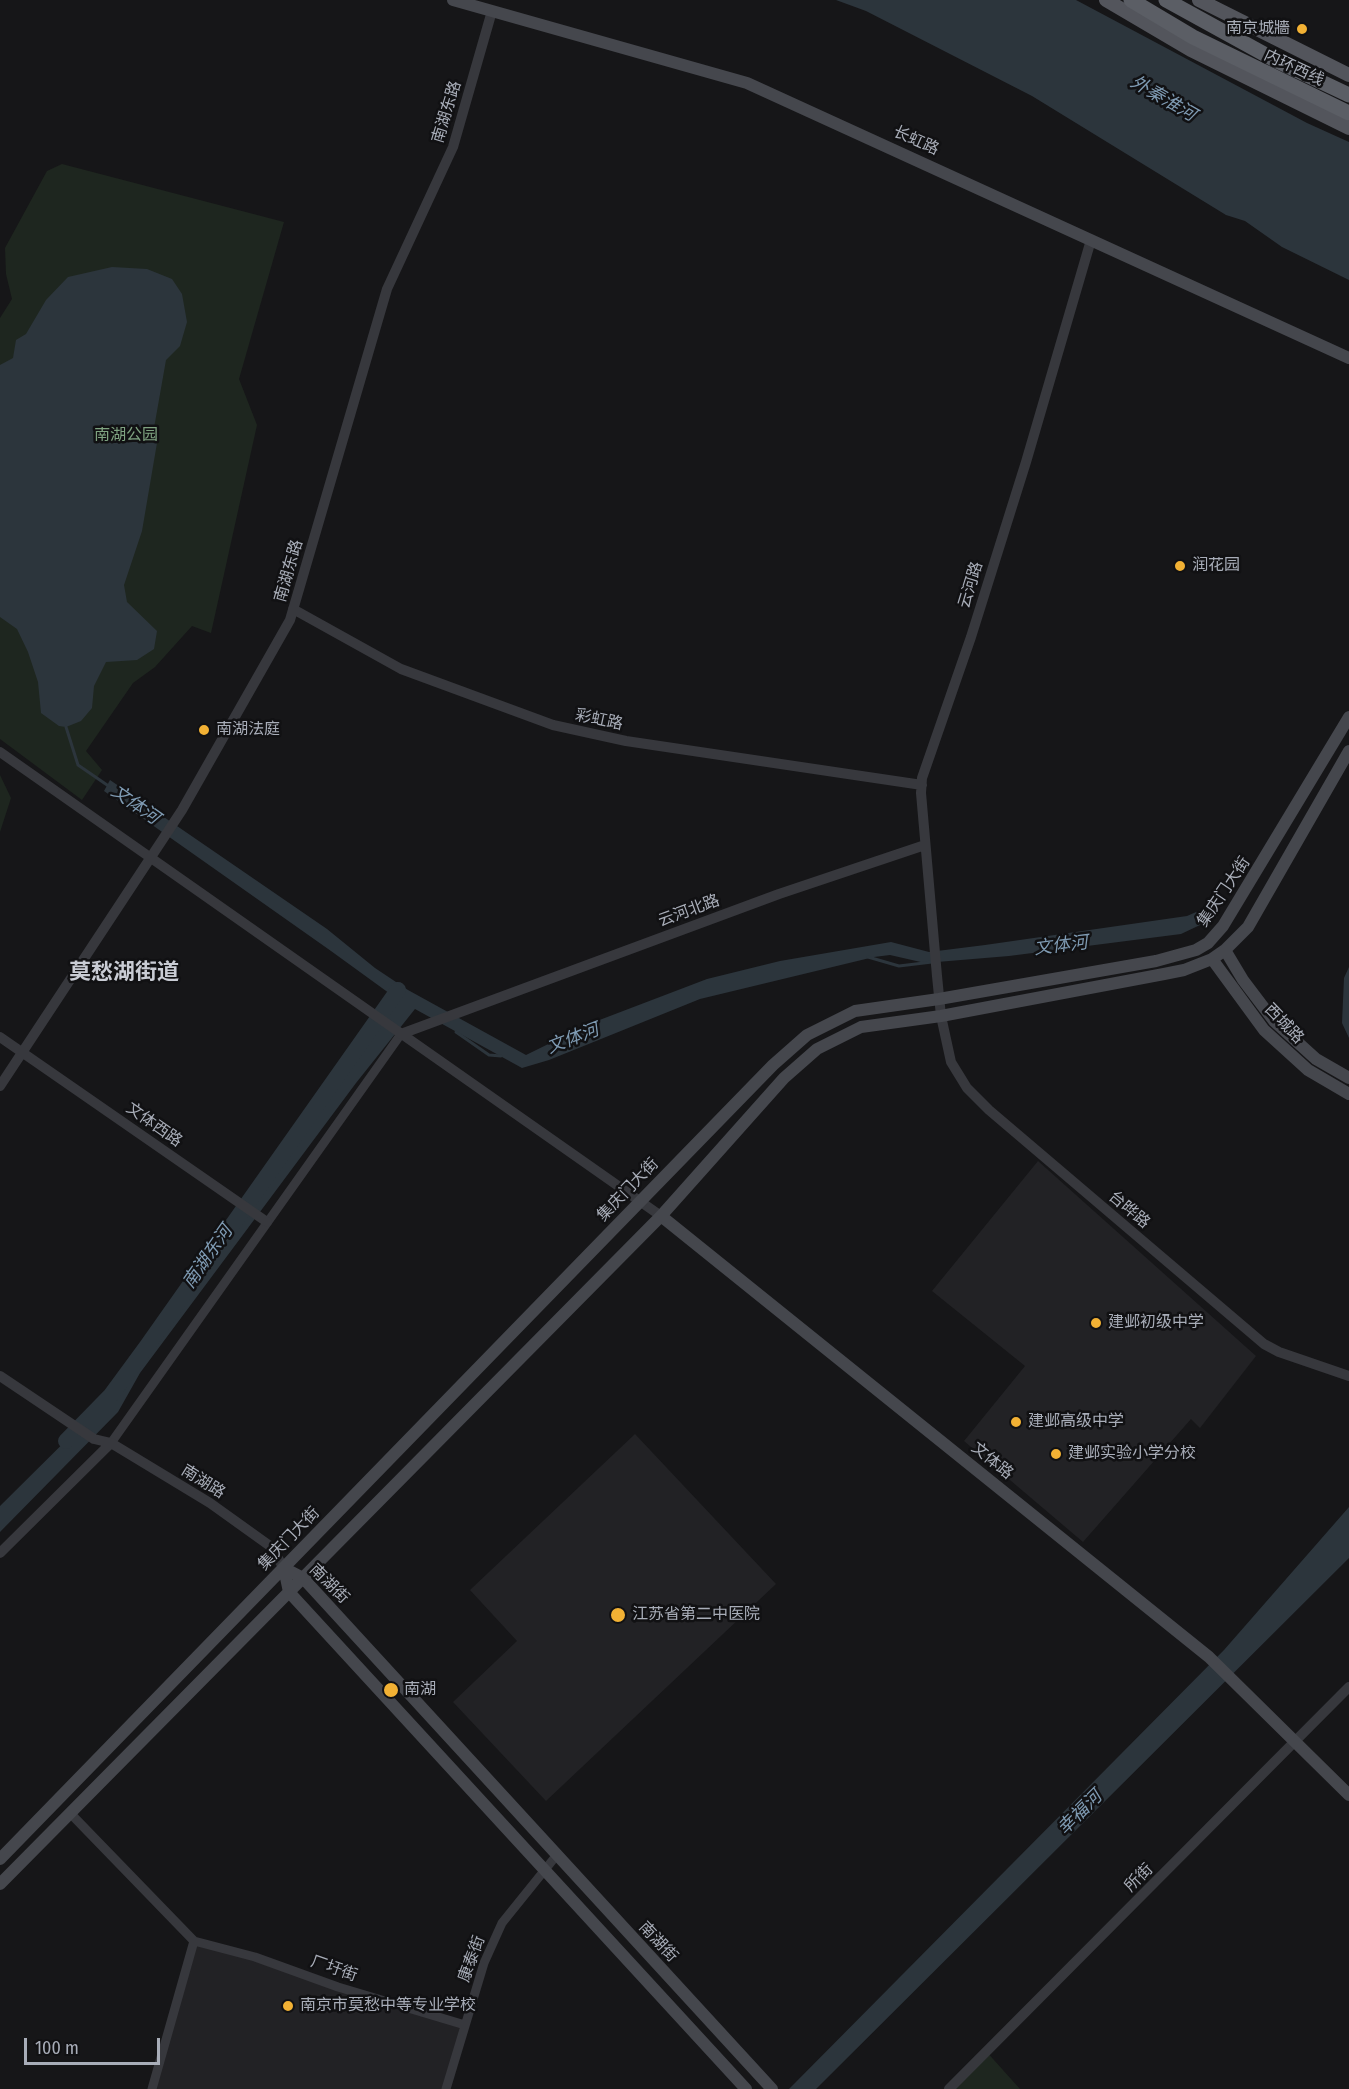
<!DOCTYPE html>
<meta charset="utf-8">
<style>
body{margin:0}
#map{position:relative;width:1349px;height:2089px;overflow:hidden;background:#161618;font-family:"Fira Sans Condensed",sans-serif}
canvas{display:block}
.scale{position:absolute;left:24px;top:2038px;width:136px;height:27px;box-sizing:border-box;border:3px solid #a8adb8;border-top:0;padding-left:8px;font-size:18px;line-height:21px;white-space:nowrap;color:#a8adb8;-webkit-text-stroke:4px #111113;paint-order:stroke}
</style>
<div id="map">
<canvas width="1349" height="2089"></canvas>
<div class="scale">100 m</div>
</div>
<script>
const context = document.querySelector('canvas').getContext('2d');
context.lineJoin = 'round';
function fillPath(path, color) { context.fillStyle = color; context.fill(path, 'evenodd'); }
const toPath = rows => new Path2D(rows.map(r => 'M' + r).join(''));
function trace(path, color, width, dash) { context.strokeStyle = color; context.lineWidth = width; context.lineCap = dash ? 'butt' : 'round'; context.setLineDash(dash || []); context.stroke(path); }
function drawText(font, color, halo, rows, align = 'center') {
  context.font = font + ' "Fira Sans Condensed","Noto Sans SC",sans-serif'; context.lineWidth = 5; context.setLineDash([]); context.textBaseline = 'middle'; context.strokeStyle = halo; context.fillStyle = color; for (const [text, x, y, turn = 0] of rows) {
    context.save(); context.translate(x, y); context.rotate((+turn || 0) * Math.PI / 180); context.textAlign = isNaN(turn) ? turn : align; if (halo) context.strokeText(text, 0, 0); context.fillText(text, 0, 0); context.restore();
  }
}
const built = toPath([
 [1038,1161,1256,1356,1200,1428,1191,1419,1083,1542,964,1441,1025,1366,932,1291],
 [635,1434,776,1584,546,1801,453,1702,517,1641,470,1590],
 [194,1941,465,2025,446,2089,152,2089]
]);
const green = toPath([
 [62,164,284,222,239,379,257,425,211,633,192,626,155,667,133,683,86,751,102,770,82,800,0,739,0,318,12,299,6,274,5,248,47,171],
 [0,775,11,798,0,832],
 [985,2050,1020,2089,947,2089]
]);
const water = toPath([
 [836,0,1076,0,1307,123,1349,142,1349,280,1282,247,1245,221,1226,215,1032,96,866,11],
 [112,267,147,269,172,279,182,294,187,322,180,346,166,360,154,428,157,443,142,531,124,585,127,602,157,631,154,649,137,660,106,662,94,686,92,708,81,721,66,727,59,726,41,713,38,682,28,652,17,629,0,617,0,365,13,358,16,340,26,334,46,300,68,277],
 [110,780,327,929,375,968,408,990,526,1055,589,1024,707,979,780,961,891,942,929,952,985,945,1187,916,1203,909,1216,908,1217,917,1181,934,1009,956,925,963,890,955,874,957,700,999,549,1060,522,1068,415,1009,356,1083,140,1373,118,1412,0,1532,0,1506,123,1384,330,1087,394,1001,393,996,331,951,104,791],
 [1349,967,1349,1038,1342,1023,1344,978],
 [1349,1507,1349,1558,816,2089,789,2089,1224,1650]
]);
const stream = toPath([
 [66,727,78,765,110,787],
 [868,957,899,966,932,962],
 [456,1032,489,1055,501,1056]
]);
const river = toPath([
 [66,1441,111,1395,147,1346,398,990]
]);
const minor = toPath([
 [111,1443,401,1034],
 [71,1814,194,1941,255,1957,338,1987,465,2025],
 [152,2089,194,1941],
 [446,2089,484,1963,502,1923,556,1856]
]);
const tertiary = toPath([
 [1091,240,1026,462,971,637,922,778,921,793,937,976,941,1016,951,1062,967,1088,989,1110,1264,1344,1279,1352,1349,1376],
 [293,609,401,669,553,725,626,741,922,785],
 [0,752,661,1216],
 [401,1034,779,894,925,845],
 [0,1037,267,1222],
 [0,1086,182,810,290,620,387,289,453,147,492,11],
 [0,1376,94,1439,111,1443,210,1503,270,1546,284,1568],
 [0,1553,111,1443],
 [949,2089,1349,1687]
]);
const secondary = toPath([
 [453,0,747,83,1349,358],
 [1225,950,1243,980,1274,1021,1316,1059,1349,1078],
 [1212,959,1264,1030,1308,1070,1349,1094],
 [661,1216,1209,1657,1349,1795],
 [284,1568,303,1578,772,2089],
 [284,1568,289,1592,746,2089],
 [0,1859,773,1065,807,1035,855,1011,939,999,1156,961,1196,950,1208,943,1223,926,1349,717],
 [0,1884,661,1216,784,1078,817,1049,861,1027,941,1016,1164,974,1184,970,1212,959,1225,950,1248,927,1349,751]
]);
const primary = toPath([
 [1106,0,1191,50,1349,128],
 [1199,0,1349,75]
]);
const trunk = toPath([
 [1131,0,1193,37,1349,113],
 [1166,0,1275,60,1349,95]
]);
const markers = [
 [1302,29,6,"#f2b134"],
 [1180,566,6,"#f2b134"],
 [204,730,6,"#f2b134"],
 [1096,1323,6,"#f2b134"],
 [1016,1422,6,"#f2b134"],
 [1056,1454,6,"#f2b134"],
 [618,1615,8,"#f2b134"],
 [391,1690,8,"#f2b134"],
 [288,2006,6,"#f2b134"]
];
const poiNames = [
 ["南京城牆",1290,29,"right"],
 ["润花园",1192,566],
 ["南湖法庭",216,730],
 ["建邺初级中学",1108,1323],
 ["建邺高级中学",1028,1422],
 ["建邺实验小学分校",1068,1454],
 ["江苏省第二中医院",632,1615],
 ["南湖",404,1690],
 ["南京市莫愁中等专业学校",300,2006]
];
const streetNames = [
 ["内环西线",1294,68,25],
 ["南湖东路",447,112,-73],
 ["长虹路",916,141,24],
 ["南湖东路",289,571,-74],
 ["云河路",971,585,-73],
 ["彩虹路",599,720,12],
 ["集庆门大街",1224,892,-56],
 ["云河北路",689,911,-20],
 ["西城路",1284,1024,46],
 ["文体西路",154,1125,35],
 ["集庆门大街",628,1190,-46],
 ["台晔路",1129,1210,40],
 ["文体路",992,1461,39],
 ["南湖路",203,1482,32],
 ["集庆门大街",289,1539,-46],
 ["南湖街",329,1584,45],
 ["所街",1139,1878,-45],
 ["南湖街",658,1942,47],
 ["康泰街",472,1959,-70],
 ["厂圩街",334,1969,19]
];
const parkNames = [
 ["南湖公园",126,436]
];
const waterNames = [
 ["外秦淮河",1163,99,30],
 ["文体河",135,805,35],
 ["文体河",1061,946,-7],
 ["文体河",573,1039,-21],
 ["南湖东河",208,1257,-55],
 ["幸福河",1080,1813,-45]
];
const districtNames = [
 ["莫愁湖街道",124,973]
];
fillPath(built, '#222225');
fillPath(green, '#1e261f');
fillPath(water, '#2c353c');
trace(stream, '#2c353c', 3);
trace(river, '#2c353c', 16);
trace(minor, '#37383d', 9);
trace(tertiary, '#37383d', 10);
trace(secondary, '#45474d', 12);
trace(primary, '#53555c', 14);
trace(trunk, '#5b5e65', 15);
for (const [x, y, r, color] of markers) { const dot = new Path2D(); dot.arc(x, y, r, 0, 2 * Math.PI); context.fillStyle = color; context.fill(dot); trace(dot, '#111113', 2); }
drawText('16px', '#a8adb8', '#111113', poiNames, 'left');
drawText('16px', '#a8adb8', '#111113', streetNames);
drawText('16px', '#7fa381', '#111113', parkNames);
drawText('italic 18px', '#7f9bb3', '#111113', waterNames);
drawText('bold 22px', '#c9ccd4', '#111113', districtNames);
</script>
